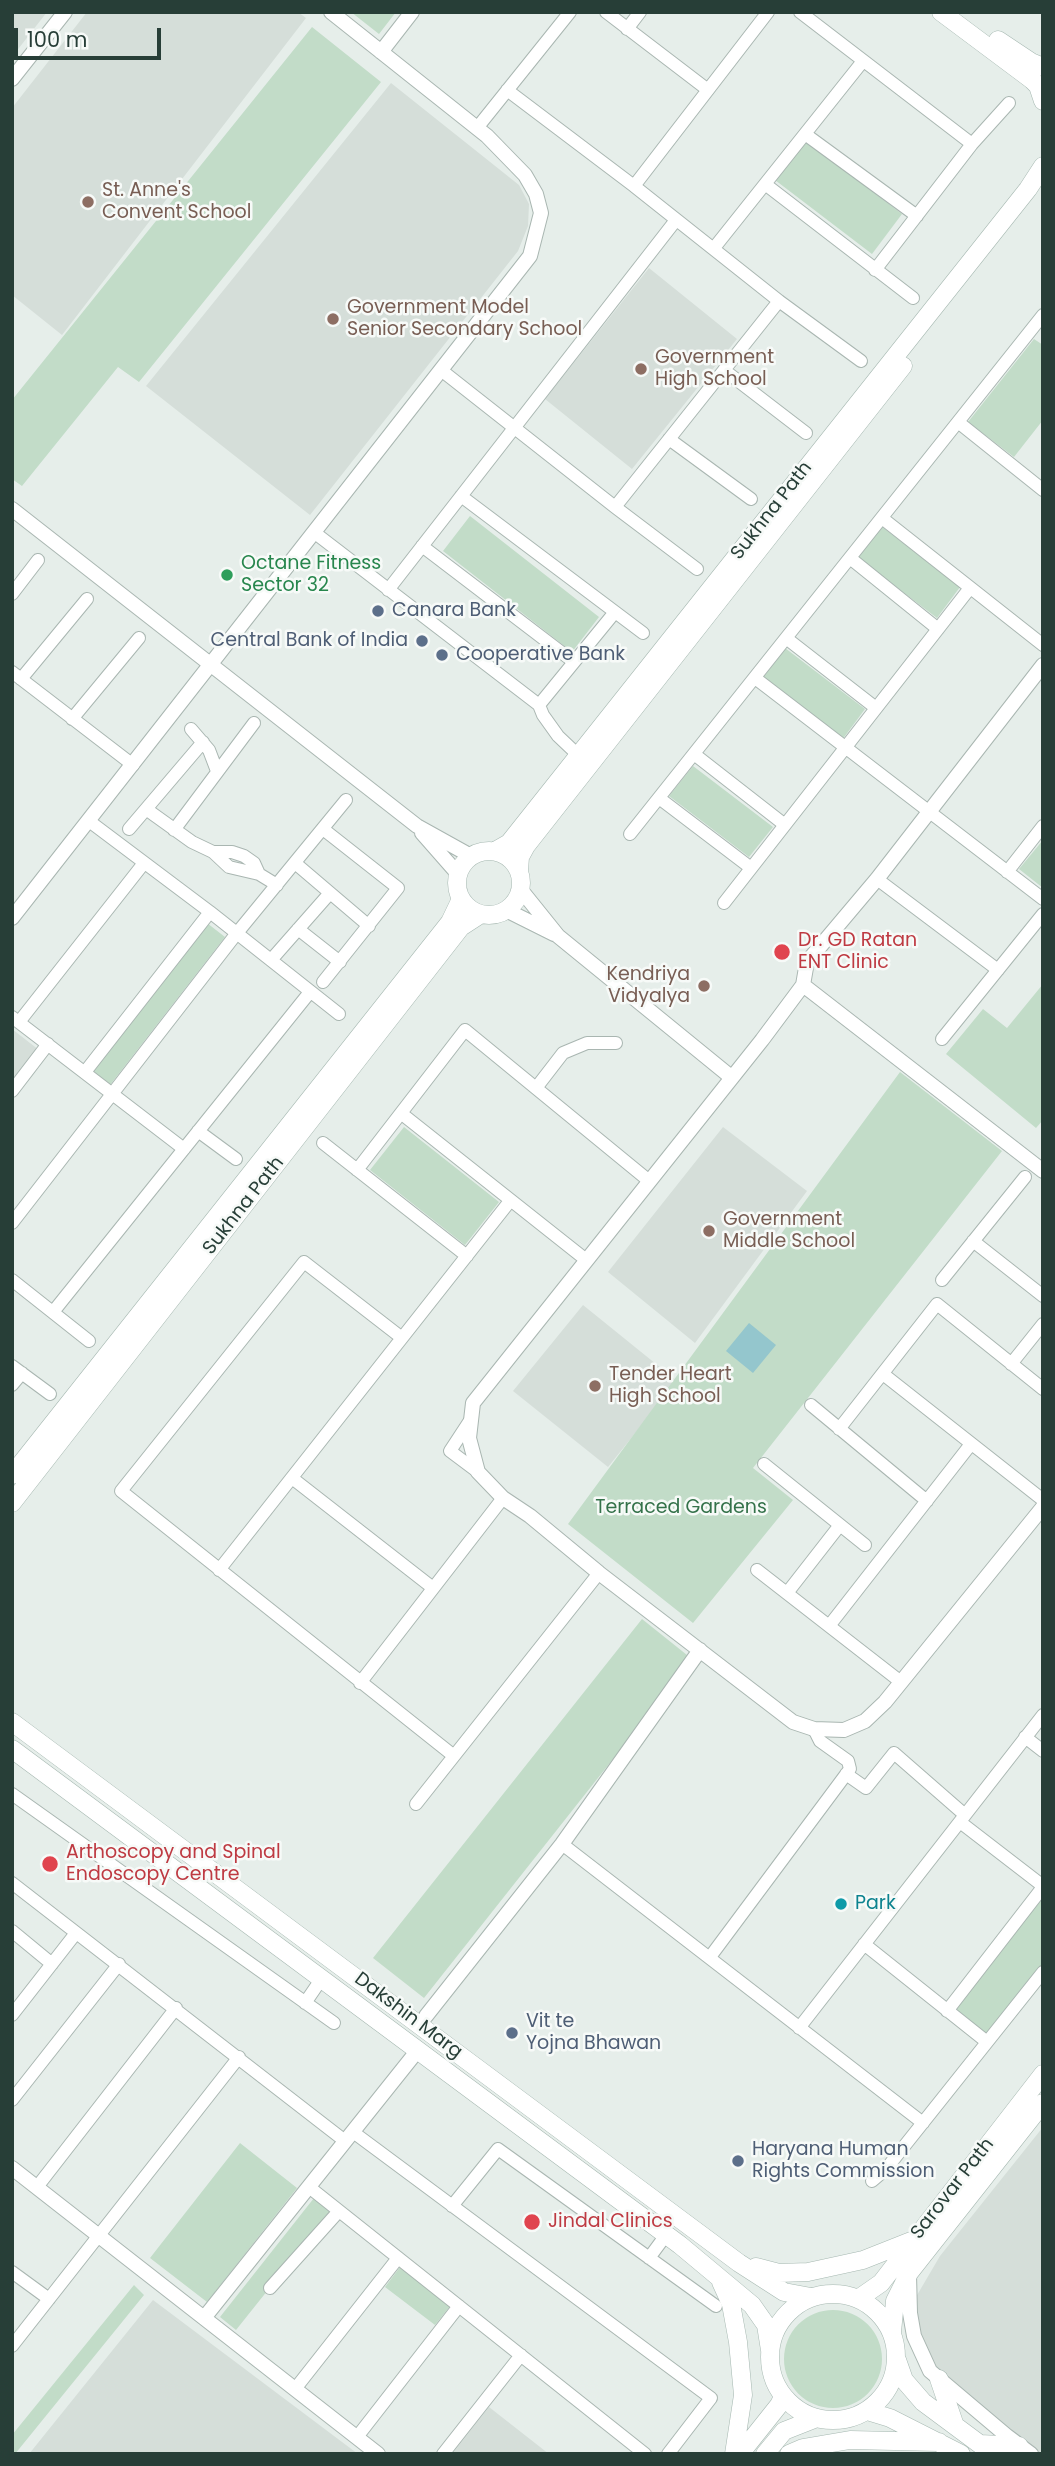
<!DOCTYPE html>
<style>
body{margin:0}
#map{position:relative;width:1055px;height:2466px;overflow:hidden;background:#e6eeea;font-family:Poppins,sans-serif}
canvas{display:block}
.frame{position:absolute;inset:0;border:14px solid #273e37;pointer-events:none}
.scale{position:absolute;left:14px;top:28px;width:147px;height:32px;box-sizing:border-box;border:4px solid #273e37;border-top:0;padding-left:9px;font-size:21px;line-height:24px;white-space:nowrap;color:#273e37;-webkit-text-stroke:5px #f7faf8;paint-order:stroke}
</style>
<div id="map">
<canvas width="1055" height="2466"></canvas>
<div class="frame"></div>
<div class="scale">100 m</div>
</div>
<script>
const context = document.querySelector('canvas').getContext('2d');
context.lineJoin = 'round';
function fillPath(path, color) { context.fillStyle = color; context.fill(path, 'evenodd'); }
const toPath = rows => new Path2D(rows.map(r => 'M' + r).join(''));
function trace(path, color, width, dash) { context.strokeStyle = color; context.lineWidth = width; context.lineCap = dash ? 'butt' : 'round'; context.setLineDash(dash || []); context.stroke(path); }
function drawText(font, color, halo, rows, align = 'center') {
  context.font = font + ' Poppins,sans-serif'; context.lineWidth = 5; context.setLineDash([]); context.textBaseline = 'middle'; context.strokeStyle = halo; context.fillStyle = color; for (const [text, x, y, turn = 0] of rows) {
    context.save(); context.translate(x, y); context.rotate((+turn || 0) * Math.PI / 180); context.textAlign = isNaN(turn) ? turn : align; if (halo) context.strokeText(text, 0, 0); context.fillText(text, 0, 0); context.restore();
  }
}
const built = toPath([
 [12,12,47,12,12,57],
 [87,12,298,12,306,18,62,335,12,295,12,108],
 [391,83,519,185,529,204,528,226,518,251,310,515,146,386],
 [649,268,737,339,632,469,545,399],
 [12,1029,39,1050,12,1085],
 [723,1127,807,1191,695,1343,608,1272],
 [583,1305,677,1381,608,1467,513,1391],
 [1043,2127,1043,2454,1030,2454,931,2377,913,2302,940,2256],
 [153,2300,358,2454,29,2454],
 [489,2407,549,2454,452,2454]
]);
const green = toPath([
 [351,12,396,12,379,34],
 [312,27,381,82,139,382,118,367,22,486,12,479,12,400],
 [806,141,902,214,872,254,775,180],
 [1034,339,1043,345,1043,420,1014,457,968,422],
 [470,516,599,617,572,652,443,551],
 [881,526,960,587,937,618,857,557],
 [785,648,865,709,842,740,762,679],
 [693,766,773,827,749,857,669,796],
 [1043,840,1043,888,1019,869],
 [207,923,225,937,110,1085,92,1071],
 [1043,984,1043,1120,1036,1128,946,1054,983,1009,1007,1028],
 [900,1072,1002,1151,753,1468,793,1500,693,1623,568,1524],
 [404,1127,499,1202,465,1245,370,1170],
 [642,1619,692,1659,424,1998,373,1958],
 [1043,1896,1043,1964,987,2034,954,2009],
 [240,2143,297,2188,207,2302,150,2258],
 [314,2198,331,2211,236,2330,220,2317],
 [400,2267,451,2305,435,2325,385,2287],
 [134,2285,144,2295,15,2454,12,2454,12,2435],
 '784 2359a49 49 0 1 1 98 0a49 49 0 1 1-98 0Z'
]);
const water = toPath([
 [749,1323,776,1345,753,1373,726,1351]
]);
const minor = toPath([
 [606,12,708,90],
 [800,12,972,144],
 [627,29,640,12],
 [507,90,634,186,779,301,861,361],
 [477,128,570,12],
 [805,134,917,216],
 [765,184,913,298],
 [634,186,768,12],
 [714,248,863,61],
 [875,270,972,144,1009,103],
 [441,370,615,507,697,569],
 [724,370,806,433],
 [958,422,1043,490],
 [669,439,751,499],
 [461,496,643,633],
 [615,507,779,301],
 [882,518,1043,645],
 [315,533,539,705,543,715,558,736,578,755],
 [422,546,574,662],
 [850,558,938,629],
 [388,590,676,220],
 [12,594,38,560],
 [786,638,876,708],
 [12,672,133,765],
 [755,678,1043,899],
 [21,679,87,599],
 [539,705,615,612],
 [72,719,139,638],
 [191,729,209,750,217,771],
 [694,754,785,825],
 [659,798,751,868],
 [146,809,192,842,213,852,232,852,244,856,254,863,259,874],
 [89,821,210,912,339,1014],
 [129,829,203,742],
 [174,830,254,723],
 [630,834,1043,315],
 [213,852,229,867,259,874,277,885],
 [295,863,369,926],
 [1007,872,1043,826],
 [877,879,998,970],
 [724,903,970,588],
 [298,929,340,962],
 [271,960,330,893],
 [323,982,398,888,323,829],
 [12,1017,184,1149],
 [19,1022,144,863],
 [942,1039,1043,914],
 [85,1072,210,912],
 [536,1088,563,1053,587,1043,616,1043],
 [12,1091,48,1044],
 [402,1114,585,1259],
 [198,1131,236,1159],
 [323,1143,467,1256],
 [357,1170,465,1030,648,1180],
 [12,1223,237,933,346,800],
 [973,1241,1043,1296],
 [12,1280,89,1341],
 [942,1280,1025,1177],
 [53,1312,310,992],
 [402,1338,304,1262,121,1491,454,1756],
 [1011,1364,1043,1324],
 [12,1366,50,1394],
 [883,1374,1043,1500],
 [12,1385,22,1373],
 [811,1405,927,1501],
 [469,1422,450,1451,478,1472],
 [839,1429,937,1304,1043,1389],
 [764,1464,865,1545],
 [292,1478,433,1588],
 [219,1570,510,1201],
 [757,1570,901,1682],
 [787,1593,840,1525],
 [829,1626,971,1444],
 [360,1683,503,1498],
 [1025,1737,1043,1751],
 [846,1774,866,1788,894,1753,965,1815],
 [12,1794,334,2023],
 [416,1804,599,1573],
 [960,1822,1043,1886],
 [562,1844,923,2123],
 [12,1883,345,2141],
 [12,1931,52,1964],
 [864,1944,987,2042],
 [710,1957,850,1769,848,1761,820,1741,814,1729],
 [305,2003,318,1984],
 [947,2011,1043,1887],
 [12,2015,76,1933],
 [799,2028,1043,1715],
 [12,2100,119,1964],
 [353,2132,711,2398,668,2454],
 [872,2181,886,2169,1043,1972],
 [37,2187,176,2008],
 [309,2187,645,2454],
 [452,2206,498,2149,716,2306],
 [649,2258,666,2235],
 [12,2272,49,2299],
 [270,2288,339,2211],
 [12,2346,239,2057],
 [295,2389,398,2258],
 [357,2437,459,2306],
 [443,2454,521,2355]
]);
const tertiary = toPath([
 [381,52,412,12],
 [12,79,65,12],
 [12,509,417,826,471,856],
 [1043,665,877,879,807,962,803,985,762,1040,473,1403,469,1438,478,1472,503,1498,530,1516,599,1573,793,1722,814,1729,844,1730,865,1721,885,1702,1043,1507],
 [422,833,458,874],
 [521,890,558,936,731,1077],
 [506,910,554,934],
 [12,918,530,256,541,213,536,194,525,175,487,136,331,12],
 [803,985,1043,1171],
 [426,2016,562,1844,700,1650],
 [12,2168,378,2454],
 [909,2275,910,2313,914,2336,930,2371,1007,2436,1031,2454],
 [204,2318,414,2055]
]);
const secondary = toPath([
 [941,12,1032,80,1038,86,1043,101],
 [998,40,1031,62,1043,67],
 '457 883a32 32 0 1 1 64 0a32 32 0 1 1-64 0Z',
 [495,851,509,843,1028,189,1043,166],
 [519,870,520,857,526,846,903,366],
 [12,1475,450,922,461,899],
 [12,1503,461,927,481,914],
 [12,1722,739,2263,784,2292,811,2297],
 [12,1749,680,2245,752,2305,766,2325,770,2350],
 [756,2267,779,2273,808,2272,863,2260,911,2241],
 [721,2282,731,2304,738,2342,743,2395,734,2454],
 '770 2357a63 63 0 1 1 126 0a63 63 0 1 1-126 0Z',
 [858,2299,881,2283,1043,2074],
 [892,2332,895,2301,909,2273,1043,2103],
 [897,2360,904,2380,923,2402,993,2454],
 [939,2379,954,2423],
 [867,2411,890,2418,961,2454],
 [980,2444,1019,2446],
 [740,2454,779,2405,783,2397],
 [765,2454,784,2431,817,2418],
 [789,2454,803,2448,850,2440,939,2442]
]);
const markers = [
 [88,202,7,"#8d6e63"],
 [333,319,7,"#8d6e63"],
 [641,369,7,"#8d6e63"],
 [227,575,7,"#2e9e5b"],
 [378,611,7,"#5c6f8a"],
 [422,641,7,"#5c6f8a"],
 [442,655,7,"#5c6f8a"],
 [782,952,9,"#e0444e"],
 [704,986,7,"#8d6e63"],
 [709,1231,7,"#8d6e63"],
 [595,1386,7,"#8d6e63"],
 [50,1864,9,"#e0444e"],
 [841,1904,7,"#0f9aa8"],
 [512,2033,7,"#5c6f8a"],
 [738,2161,7,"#5c6f8a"],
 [532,2222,9,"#e0444e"]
];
const educationNames = [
 ["St. Anne's",102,191],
 ["Convent School",102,213],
 ["Government Model",347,308],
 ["Senior Secondary School",347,330],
 ["Government",655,358],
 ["High School",655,380],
 ["Kendriya",690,975,"right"],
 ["Vidyalya",690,997,"right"],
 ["Government",723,1220],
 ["Middle School",723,1242],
 ["Tender Heart",609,1375],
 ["High School",609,1397]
];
const streetNames = [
 ["Sukhna Path",772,511,-52],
 ["Sukhna Path",244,1206,-52],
 ["Dakshin Marg",408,2016,37],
 ["Sarovar Path",953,2189,-52]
];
const leisureNames = [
 ["Octane Fitness",241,564],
 ["Sector 32",241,586]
];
const serviceNames = [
 ["Canara Bank",392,611],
 ["Central Bank of India",408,641,"right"],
 ["Cooperative Bank",456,655],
 ["Vit te",526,2022],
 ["Yojna Bhawan",526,2044],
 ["Haryana Human",752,2150],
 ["Rights Commission",752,2172]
];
const healthNames = [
 ["Dr. GD Ratan",798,941],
 ["ENT Clinic",798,963],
 ["Arthoscopy and Spinal",66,1853],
 ["Endoscopy Centre",66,1875],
 ["Jindal Clinics",548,2222]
];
const parkNames = [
 ["Terraced Gardens",681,1508]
];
const cultureNames = [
 ["Park",855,1904]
];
fillPath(built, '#d5ded9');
fillPath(green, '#c2dcc8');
fillPath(water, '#94c6cd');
trace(minor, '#a9b6b1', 14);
trace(tertiary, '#a9b6b1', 16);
trace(secondary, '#a6b8b1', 19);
trace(minor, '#fff', 12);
trace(tertiary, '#fff', 14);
trace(secondary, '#fff', 18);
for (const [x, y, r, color] of markers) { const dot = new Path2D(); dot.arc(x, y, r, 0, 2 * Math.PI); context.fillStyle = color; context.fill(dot); trace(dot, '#f7faf8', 2.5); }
drawText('19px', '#785e54', '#f7faf8', educationNames, 'left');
drawText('19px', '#273e37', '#f7faf8', streetNames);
drawText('19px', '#27864d', '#f7faf8', leisureNames, 'left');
drawText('19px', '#4e5e75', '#f7faf8', serviceNames, 'left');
drawText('19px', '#be3a42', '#f7faf8', healthNames, 'left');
drawText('19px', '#34724a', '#f7faf8', parkNames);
drawText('19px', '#0d838f', '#f7faf8', cultureNames, 'left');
</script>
